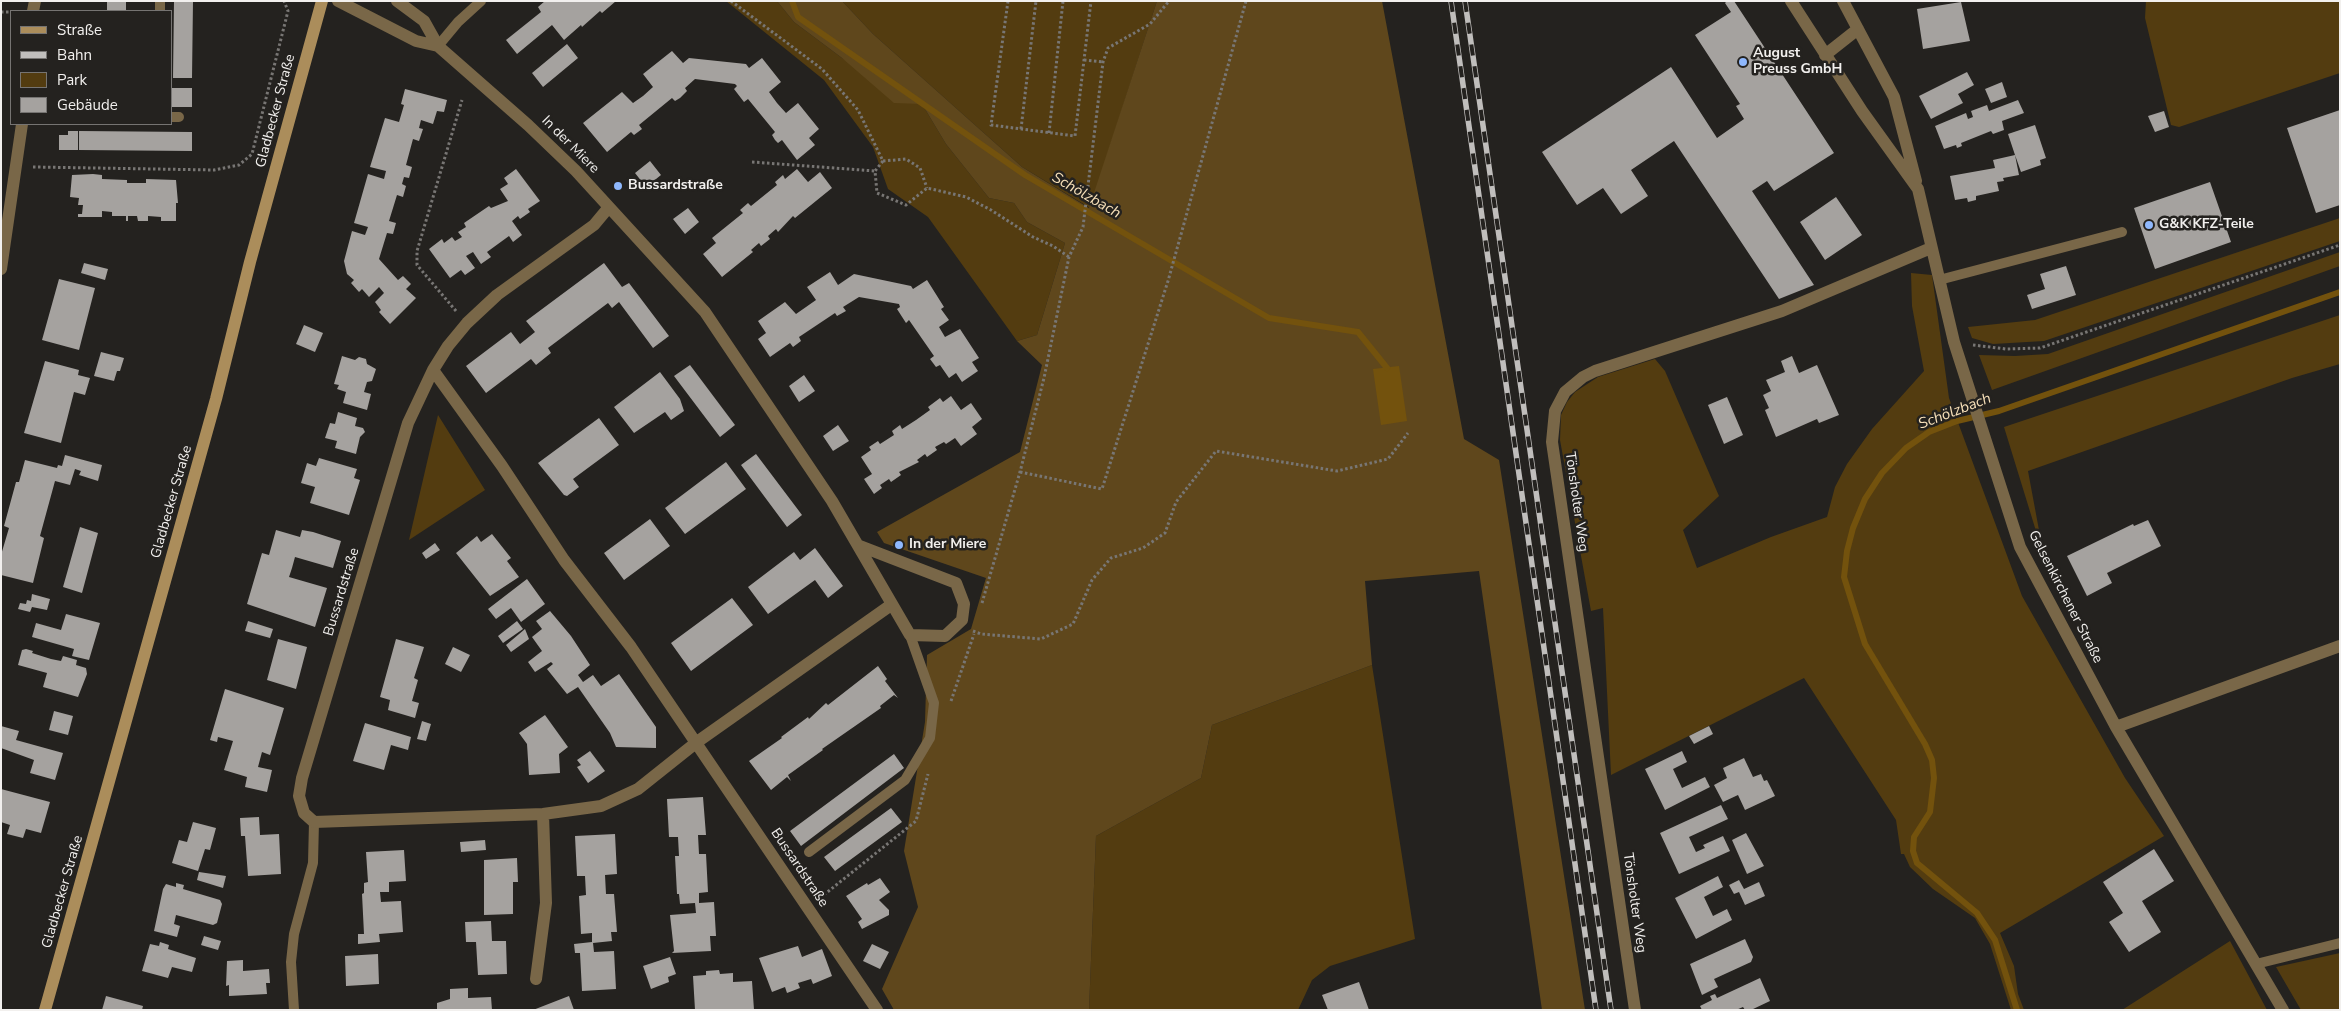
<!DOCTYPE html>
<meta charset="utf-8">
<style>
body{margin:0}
#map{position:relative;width:2341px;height:1011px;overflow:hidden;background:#24221f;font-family:"Nunito Sans",sans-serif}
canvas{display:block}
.frame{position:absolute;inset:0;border:2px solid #f2f0ee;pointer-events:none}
.legend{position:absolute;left:10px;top:10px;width:162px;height:115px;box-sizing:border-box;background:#24221f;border:1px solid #767472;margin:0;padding:6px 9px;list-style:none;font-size:15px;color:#f2f0ee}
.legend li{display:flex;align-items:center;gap:10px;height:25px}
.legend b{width:25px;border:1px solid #767472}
</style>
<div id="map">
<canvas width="2341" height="1011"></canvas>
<div class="frame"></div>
<ul class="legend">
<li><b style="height:6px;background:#ab8d5b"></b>Straße</li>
<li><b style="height:6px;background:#c0bebc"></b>Bahn</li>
<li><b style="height:14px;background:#533c10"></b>Park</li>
<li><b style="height:14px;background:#a5a29f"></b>Gebäude</li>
</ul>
</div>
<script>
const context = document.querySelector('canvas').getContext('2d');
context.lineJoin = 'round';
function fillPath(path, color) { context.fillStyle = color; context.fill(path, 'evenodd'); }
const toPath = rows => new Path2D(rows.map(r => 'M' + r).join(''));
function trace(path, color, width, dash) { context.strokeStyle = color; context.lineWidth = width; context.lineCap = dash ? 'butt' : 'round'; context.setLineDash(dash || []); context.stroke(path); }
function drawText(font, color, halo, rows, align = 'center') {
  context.font = font + ' "Nunito Sans",sans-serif'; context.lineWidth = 5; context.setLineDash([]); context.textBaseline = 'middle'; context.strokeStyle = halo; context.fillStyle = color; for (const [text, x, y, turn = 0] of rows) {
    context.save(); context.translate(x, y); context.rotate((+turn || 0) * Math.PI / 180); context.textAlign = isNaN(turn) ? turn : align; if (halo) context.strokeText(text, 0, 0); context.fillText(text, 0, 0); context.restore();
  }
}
const green = toPath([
 [726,1,777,1,794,22,842,58,922,104,946,144,989,198,1014,203,1027,222,1065,243,1037,335,1017,341,928,217,888,189,873,147,824,80],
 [842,1,1157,1,1090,208,1022,167,873,34],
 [2146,1,2340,1,2340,73,2179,127,2171,125,2145,18],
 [2340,218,2340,241,2044,341,1993,344,1972,338,1968,327,2035,320],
 [2340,252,2340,266,1992,390,1979,355,2015,356,2048,354],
 [1911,273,1932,275,1949,398,2022,596,2125,778,2164,836,2000,933,2014,966,2018,994,2024,1010,2011,1010,1990,944,1975,918,1933,889,1910,867,1904,854,1901,854,1896,820,1804,678,1611,775,1603,608,1591,611,1560,440,1561,415,1567,402,1575,392,1598,377,1655,359,1665,371,1719,496,1683,530,1697,568,1771,537,1827,517,1835,487,1847,464,1872,429,1924,371,1912,306],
 [2340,315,2340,364,2292,378,2028,471,2044,557,2004,427],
 [438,415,485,490,409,540],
 [1372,665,1415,939,1330,966,1312,980,1298,1010,1089,1010,1096,836,1201,778,1212,725],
 [2230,941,2267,1010,2122,1010],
 [2340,953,2340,1010,2301,1010,2276,967]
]);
const forest = toPath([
 [777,1,842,1,873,34,1022,167,1089,208,1157,1,1382,1,1464,439,1499,460,1585,1010,1542,1010,1479,571,1365,581,1372,665,1212,725,1201,778,1096,836,1089,1010,894,1010,882,989,918,907,904,851,925,722,927,655,971,629,986,578,884,543,877,532,1020,452,1042,365,1017,341,1037,335,1065,243,1027,222,1014,203,989,198,946,144,922,104,894,103,842,58,794,22]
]);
const water = toPath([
 [1399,366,1407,421,1381,425,1373,369]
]);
const stream = toPath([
 [792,1,798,17,1025,175,1269,318,1358,332,1387,368],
 [2017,1010,1995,940,1977,913,1917,863,1913,851,1914,837,1930,812,1934,778,1932,760,1925,744,1865,644,1844,577,1847,551,1853,528,1865,499,1882,473,1906,448,1929,432,1957,421,1999,411,2340,292]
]);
const building = toPath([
 [174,1,193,1,192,78,173,78],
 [545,1,616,1,602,13,600,11,582,27,581,25,564,40,552,25,517,54,506,40,541,12,538,7],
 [1727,1,1734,1,1834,153,1774,191,1767,181,1752,191,1814,285,1779,299,1674,141,1631,170,1648,196,1621,214,1603,188,1577,205,1542,152,1671,67,1717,138,1744,119,1736,106,1740,104,1695,35,1731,12,1725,3],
 [107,2,126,2,126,11,107,11],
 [1961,2,1970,41,1923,49,1917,9],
 [567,44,578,58,543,87,532,73],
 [672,51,683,63,689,58,746,64,749,68,762,58,781,82,769,92,777,103,786,113,798,103,819,129,809,138,815,145,797,160,782,140,778,143,775,140,772,135,775,132,748,99,744,102,734,89,737,86,735,84,695,79,685,88,687,91,680,98,675,101,672,98,639,125,642,129,634,135,631,132,607,152,583,123,622,92,633,103,643,96,653,87,643,74],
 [1967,72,1974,85,1958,94,1963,103,1931,119,1919,96],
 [2002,82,2007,97,1991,103,1985,89],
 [171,88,192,88,192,107,171,107],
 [405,89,447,100,444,112,437,111,433,124,421,120,419,128,423,129,419,141,413,139,406,165,412,167,409,178,404,177,402,184,406,186,403,197,397,195,389,221,396,223,393,234,387,233,379,259,398,280,403,276,411,284,406,289,416,298,390,324,379,312,381,310,375,302,384,293,379,287,369,297,362,289,359,292,351,283,354,280,347,274,344,261,352,231,365,235,368,227,354,223,368,174,384,179,386,171,370,167,385,118,399,122,404,105,401,104],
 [2018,100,2024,113,2002,121,2004,130,1993,134,1991,131,1961,143,1962,146,1957,148,1956,145,1944,149,1935,126,1966,113,1968,119,1973,117,1971,111,1987,105,1989,111],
 [2340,110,2340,205,2316,213,2287,128],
 [2164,111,2169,127,2155,132,2148,116],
 [2035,125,2046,158,2040,160,2041,165,2021,172,2015,155,2019,175,2003,178,2004,181,1997,182,1999,191,1976,196,1976,200,1968,202,1967,198,1955,200,1950,176,1995,168,1993,160,2015,155,2008,134],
 [68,131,78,131,78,150,59,150,59,135,68,135],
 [79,131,192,132,192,151,79,150],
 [650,161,661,175,646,187,635,173],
 [516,169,540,201,528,209,530,212,520,219,518,216,512,221,522,235,513,242,509,236,487,252,491,257,481,264,473,252,466,256,475,268,465,275,461,270,450,278,429,249,442,239,444,243,452,237,455,241,462,237,458,232,466,227,464,223,489,206,491,208,508,201,500,189,508,184,504,178],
 [797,169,808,182,820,172,832,188,795,218,793,216,778,232,776,229,768,236,770,239,761,246,759,243,751,250,753,252,722,277,703,254,716,243,712,238,743,213,740,210,748,203,751,206,777,185,775,182,783,175,785,179],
 [93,174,102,175,102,179,127,180,127,183,146,183,146,179,176,180,178,203,176,203,176,221,161,221,161,217,148,216,148,221,138,221,137,216,128,216,128,221,126,221,126,216,112,216,112,212,102,211,102,217,78,217,78,214,82,214,83,205,78,205,79,198,70,197,72,175],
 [2210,182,2231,242,2155,269,2134,208],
 [1836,197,1862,235,1825,260,1800,222],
 [688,208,699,222,685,234,673,219],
 [84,263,108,269,105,280,81,273],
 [604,263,622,287,629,283,669,336,653,348,619,302,612,308,608,303,548,348,551,353,536,365,531,359,486,393,466,366,511,332,520,344,535,332,526,321],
 [2066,266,2076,295,2032,309,2027,295,2045,289,2040,274],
 [830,272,838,285,854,274,911,286,913,289,927,280,944,307,941,309,949,320,939,327,945,337,960,329,979,358,972,362,978,371,962,382,956,373,949,378,940,365,936,367,930,359,934,356,909,320,906,323,897,309,900,307,899,304,859,297,843,307,846,311,837,316,835,313,799,337,801,341,793,347,790,343,770,357,758,339,766,333,758,321,785,302,796,314,816,300,807,287],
 [59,279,95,288,79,350,42,340],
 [304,325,323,333,315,352,296,344],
 [101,352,124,358,120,371,117,371,114,381,94,376],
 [342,356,355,360,359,357,366,359,367,364,376,369,372,381,367,382,364,392,371,394,367,410,343,403,346,392,337,389,339,385,334,384],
 [1792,356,1799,373,1817,365,1839,415,1819,423,1817,419,1776,437,1765,410,1769,408,1763,395,1771,391,1766,380,1785,372,1781,361],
 [45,361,79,370,78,375,90,378,85,395,74,392,61,443,24,433],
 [690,365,735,425,720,437,674,376],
 [660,372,680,399,684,411,671,420,665,412,634,433,614,407],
 [804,375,815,391,799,402,789,386],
 [951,396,961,410,971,403,982,419,972,427,977,434,961,446,955,438,946,444,944,442,935,447,937,450,927,457,925,454,917,460,919,462,899,472,901,475,891,482,889,479,880,485,882,488,874,494,864,479,872,474,861,457,871,450,869,447,878,441,880,444,894,435,892,431,900,425,902,429,916,420,930,410,928,407,940,398,943,402],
 [1727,397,1743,435,1724,444,1708,405],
 [338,412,357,418,355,426,363,428,365,432,360,437,356,454,335,448,337,441,325,438,330,423,335,424],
 [599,418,619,445,573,479,579,487,567,496,564,495,538,463],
 [838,425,849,441,833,451,823,436],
 [756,454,802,515,787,527,741,465],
 [65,455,102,465,98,481,79,475,81,471,75,469,70,485,55,481,40,536,44,538,33,583,1,575,1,555,9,528,4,526,16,482,19,482,25,460,57,468,58,465,62,466],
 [319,458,357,469,354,478,360,480,349,515,310,503,315,487,301,483,307,463,316,466],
 [726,462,746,489,685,534,665,508],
 [650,519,670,546,624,580,604,553],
 [2148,520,2161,546,2107,573,2112,583,2087,596,2067,556,2133,524,2134,526],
 [80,527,98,533,82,593,63,587],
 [276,530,300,537,302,530,313,532,341,541,333,568,295,557,292,568,289,577,327,588,315,627,247,604,262,553,269,555],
 [492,534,511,558,507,561,519,577,490,596,456,553,477,536,481,542],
 [435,543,440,550,426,559,422,553],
 [815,548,843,586,828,598,815,580,768,614,748,587,794,552,800,560],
 [527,579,545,604,521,622,511,608,496,619,488,609],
 [32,594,50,599,47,610,32,607,30,612,18,609,20,603,26,604,27,600,31,601],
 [732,598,753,625,691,671,671,643],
 [550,611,571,636,590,665,578,675,583,682,593,675,601,686,619,674,656,727,656,748,616,747,610,733,578,687,567,694,547,669,553,664,551,662,535,672,528,662,542,651,532,637,542,629,536,621],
 [66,614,100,623,89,660,72,656,74,649,32,637,36,623,61,630],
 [248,621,273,629,270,638,245,631],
 [517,621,523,629,503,643,498,636],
 [525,629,529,639,511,652,506,645],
 [278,639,307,647,296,689,267,680],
 [396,639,424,647,414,678,418,680,412,701,419,703,415,718,388,710,390,700,380,697],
 [453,647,470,655,461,672,445,664],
 [26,649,33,651,32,653,51,659,61,661,63,656,77,660,76,665,86,668,87,674,78,697,43,687,47,673,18,665,22,650],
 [878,666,887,679,885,681,898,698,894,695,880,706,881,708,822,749,823,750,788,775,791,781,787,777,771,790,749,761,782,738,781,737,808,717,809,719,826,703,828,705],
 [225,689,284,708,270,755,262,752,258,767,272,770,267,792,245,787,247,777,224,770,233,741,218,737,217,742,210,740],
 [54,711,73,716,68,735,49,730],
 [545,715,568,747,559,754,560,773,529,775,527,744,519,733],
 [422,721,431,724,426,741,417,739],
 [365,723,411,737,408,750,391,745,384,770,353,761],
 [1,726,19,731,16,740,63,753,55,780,30,773,34,760,1,748],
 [1709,726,1713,734,1694,744,1689,736],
 [590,751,605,771,588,783,577,767,581,765,577,760],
 [1682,751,1687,762,1673,769,1682,788,1705,777,1710,787,1665,810,1645,769],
 [894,754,904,768,801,846,790,831],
 [1744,758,1753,777,1761,774,1764,781,1767,780,1775,796,1745,810,1738,795,1723,802,1714,785,1727,778,1723,768],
 [1,789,50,802,41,833,26,829,23,838,7,834,10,825,1,822],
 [703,797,706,835,698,835,699,854,706,854,708,892,699,893,699,903,714,902,716,936,710,936,711,951,672,953,674,951,670,915,696,913,695,903,680,904,679,894,677,894,675,856,679,856,678,837,669,837,667,799],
 [1721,805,1728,819,1689,837,1696,852,1705,848,1703,845,1723,836,1730,851,1679,874,1660,833],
 [891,808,902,822,835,871,824,857],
 [259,817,260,835,279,834,281,874,248,876,245,836,241,836,240,818],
 [193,822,216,828,210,850,205,849,198,871,172,863,179,840,187,842],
 [1746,833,1764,866,1747,874,1732,840],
 [615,834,617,874,605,875,606,894,614,894,617,932,611,932,612,941,593,943,594,952,614,951,616,989,582,991,580,953,575,953,574,944,592,942,592,933,581,934,579,896,586,895,585,876,577,876,575,836],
 [485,840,486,850,461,852,460,842],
 [2154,849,2174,881,2142,901,2161,932,2129,952,2109,922,2123,913,2103,882],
 [404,850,406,881,389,882,389,892,380,892,381,902,401,901,403,932,379,934,380,942,358,944,358,934,364,934,362,894,364,893,364,883,368,882,366,852],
 [517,858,518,882,513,882,513,914,484,915,484,860],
 [199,872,226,876,223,888,197,880],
 [1718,876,1723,887,1704,897,1713,916,1727,909,1732,920,1696,939,1675,898],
 [880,878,890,892,879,900,889,910,889,915,862,929,858,922,862,919,846,896,867,883,868,885],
 [1739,880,1744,889,1759,882,1765,896,1745,905,1739,892,1734,894,1729,885],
 [176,883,184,885,183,889,220,900,222,904,217,923,213,925,176,915,174,924,180,926,177,937,154,931,163,889,166,884,176,887],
 [491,921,492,941,506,941,507,974,478,975,476,942,466,942,465,922],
 [204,936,221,941,218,950,201,945],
 [1745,939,1753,957,1751,962,1714,979,1718,987,1702,995,1690,964],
 [160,942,169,945,168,949,196,958,192,972,172,967,168,978,142,971,150,944,159,946],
 [872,944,889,952,880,969,863,961],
 [798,946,802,957,822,949,832,976,813,984,811,979,798,983,800,988,787,993,785,987,772,992,759,958],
 [378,954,379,984,346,986,345,956],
 [670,957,676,974,668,977,669,982,651,989,643,966],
 [243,960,243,971,269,969,270,983,266,983,267,994,229,996,229,985,226,986,227,961],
 [719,970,720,974,733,973,733,982,752,981,754,1010,695,1010,693,976,706,975,706,971],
 [1760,978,1770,1001,1751,1010,1745,1010,1743,1007,1736,1010,1702,1010,1700,1006,1712,1000,1710,996,1715,994,1717,998],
 [1359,982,1369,1010,1328,1010,1322,995],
 [468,988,468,998,491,997,492,1010,437,1010,437,1003,450,999,450,989],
 [106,996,143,1006,142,1010,102,1010],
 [569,996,574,1010,533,1010]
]);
const path = toPath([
 [731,1,822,69,858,110,883,161,875,171,877,193,906,205,927,188,966,197,991,210,1033,237,1053,246,1069,257],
 [1008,1,991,125,1075,136,1091,1],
 [1,12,11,12],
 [1084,60,1103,62],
 [1021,129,1036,1],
 [1049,133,1063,1],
 [883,161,906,159,920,168,927,188],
 [752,162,875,171],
 [33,167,214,170,239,165,252,154,288,11,284,1],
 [456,311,417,265,417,251,462,100],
 [1973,345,2006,349,2040,348,2340,245],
 [1020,472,1102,489,1168,281,1246,1],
 [982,603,1020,472,1044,378,1069,257,1083,227,1103,62,1108,48,1150,24,1169,1],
 [973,631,981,634,1041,639,1073,624,1092,580,1111,558,1143,548,1165,533,1176,502,1216,451,1337,471,1388,459,1408,433],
 [951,701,974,634],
 [820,898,916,821,928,774]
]);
const service = toPath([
 [160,11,160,1],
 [438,46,458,22,481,1],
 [171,117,179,117],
 [1939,280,2122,232],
 [809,852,905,780,930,738,934,703,910,635],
 [2256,964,2340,943],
 [294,1010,291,962,294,934,313,863,314,822]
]);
const minor = toPath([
 [338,1,416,41,438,46],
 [397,1,424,21,438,46,528,125,576,171,705,312,832,501,910,635,945,636,962,620,964,604,956,583,860,546],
 [1791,1,1862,111,1918,189,1954,342,2020,547,2116,727,2283,1010],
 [1843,1,1894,97,1916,181],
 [33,11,35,1],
 [1825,55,1858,29],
 [609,207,594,225,497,295,467,323,448,346,433,370,408,423,302,778,299,796,304,813,314,822,543,814,601,806,638,789,697,742,891,605],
 [1,269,22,124],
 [433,370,502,466,564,560,631,647,877,1010],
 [2116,727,2340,646],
 [536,979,546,903,543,814],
 [1635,1010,1552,442,1555,411,1565,392,1583,377,1595,371,1782,311,1931,248]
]);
const secondary = toPath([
 [45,1010,216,399,250,262,322,1]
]);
const rail = toPath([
 [1451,1,1596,1010],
 [1465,1,1611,1010]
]);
const markers = [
 [1743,62,5,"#8fb8fd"],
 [618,186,5,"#8fb8fd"],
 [2149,225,5,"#8fb8fd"],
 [899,545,5,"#8fb8fd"]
];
const poiNames = [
 ["August",1753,54],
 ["Preuss GmbH",1753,70],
 ["Bussardstraße",628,186],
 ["G&K KFZ-Teile",2159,225],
 ["In der Miere",909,545]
];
const streetNames = [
 ["Gladbecker Straße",276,111,-75],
 ["In der Miere",570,145,45],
 ["Gladbecker Straße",172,502,-74],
 ["Tönsholter Weg",1576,502,82],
 ["Bussardstraße",342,592,-73],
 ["Gelsenkirchener Straße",2065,597,63],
 ["Bussardstraße",799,868,56],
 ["Gladbecker Straße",63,892,-74],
 ["Tönsholter Weg",1634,903,82]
];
const waterNames = [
 ["Schölzbach",1086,196,30],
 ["Schölzbach",1955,412,-21]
];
fillPath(green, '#533c10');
fillPath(forest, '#5f471c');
fillPath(water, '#73520d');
trace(stream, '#73520d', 6);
fillPath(building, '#a5a29f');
trace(path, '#787674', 3, [2.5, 2.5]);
trace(service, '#796748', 10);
trace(minor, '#796748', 12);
trace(secondary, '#ab8d5b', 12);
trace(rail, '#c0bebc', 5.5);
trace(rail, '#24221f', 4, [11]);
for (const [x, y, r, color] of markers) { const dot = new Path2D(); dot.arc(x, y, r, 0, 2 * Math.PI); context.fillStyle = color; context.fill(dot); trace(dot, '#24221f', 2); }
drawText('bold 14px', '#f2f0ee', '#24221f', poiNames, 'left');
drawText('14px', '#f2f0ee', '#24221f', streetNames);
drawText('italic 15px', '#f7e0b9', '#24221f', waterNames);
</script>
